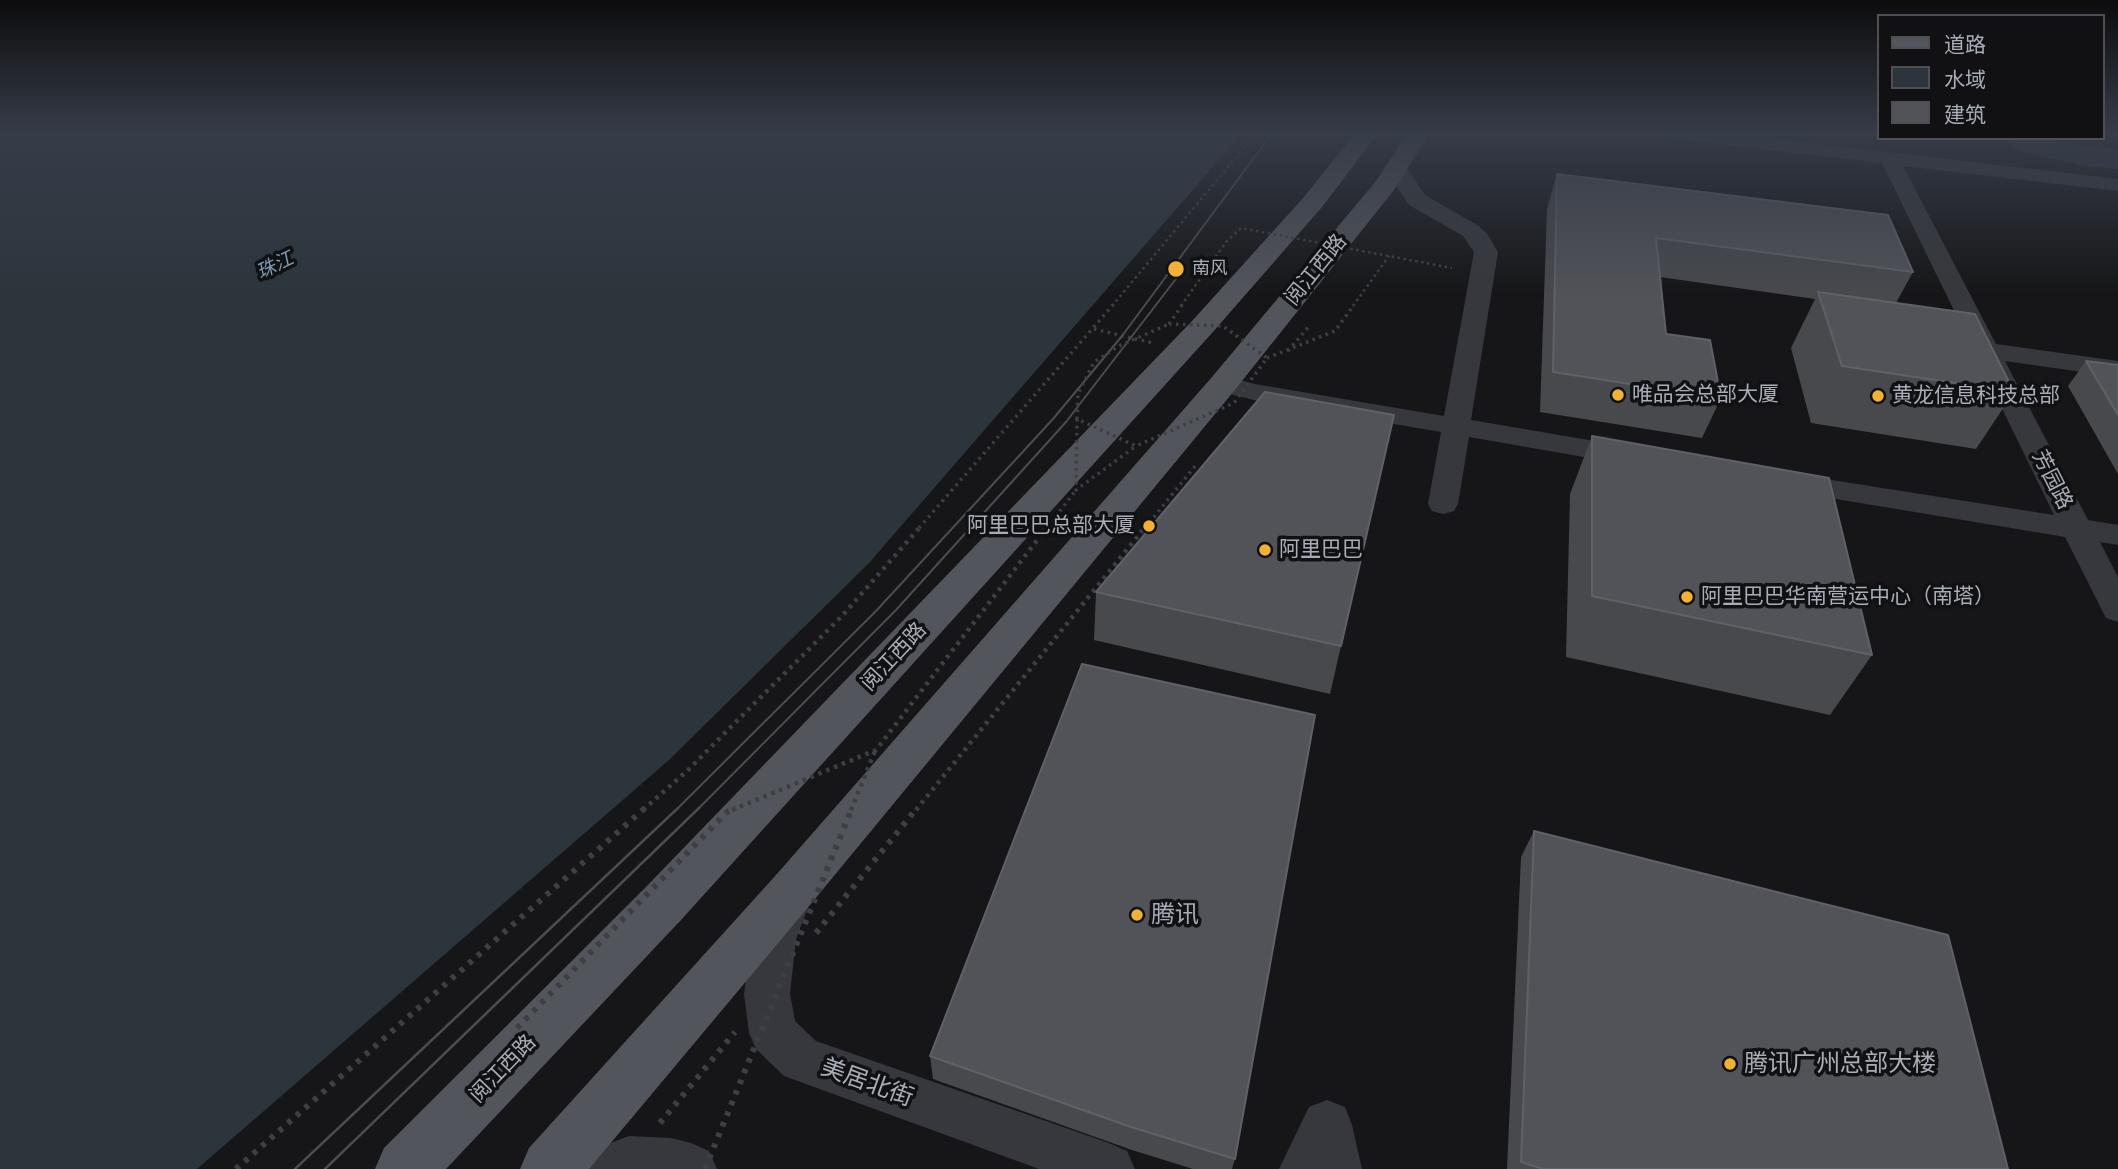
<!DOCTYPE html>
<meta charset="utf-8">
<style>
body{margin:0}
#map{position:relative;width:2118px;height:1169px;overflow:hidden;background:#161618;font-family:Rubik,"Noto Sans SC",sans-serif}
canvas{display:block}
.legend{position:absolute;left:1877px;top:14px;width:228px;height:126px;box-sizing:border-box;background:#111113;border:2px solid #4d4f55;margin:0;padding:9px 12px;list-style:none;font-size:21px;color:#a8adb8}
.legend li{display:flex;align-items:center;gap:14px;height:35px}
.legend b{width:35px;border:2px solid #4d4f55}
</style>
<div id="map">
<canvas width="2118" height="1169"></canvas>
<ul class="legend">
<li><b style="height:9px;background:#53555c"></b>道路</li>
<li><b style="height:19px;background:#2c353c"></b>水域</li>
<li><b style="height:19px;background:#525359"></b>建筑</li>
</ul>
</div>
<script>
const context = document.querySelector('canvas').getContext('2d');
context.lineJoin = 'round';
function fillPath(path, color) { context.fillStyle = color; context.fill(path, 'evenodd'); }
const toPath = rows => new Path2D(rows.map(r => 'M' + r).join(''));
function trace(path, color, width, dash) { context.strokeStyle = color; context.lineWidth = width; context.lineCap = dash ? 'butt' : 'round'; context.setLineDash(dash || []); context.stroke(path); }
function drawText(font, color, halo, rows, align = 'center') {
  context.font = font + ' Rubik,"Noto Sans SC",sans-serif'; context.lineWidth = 7; context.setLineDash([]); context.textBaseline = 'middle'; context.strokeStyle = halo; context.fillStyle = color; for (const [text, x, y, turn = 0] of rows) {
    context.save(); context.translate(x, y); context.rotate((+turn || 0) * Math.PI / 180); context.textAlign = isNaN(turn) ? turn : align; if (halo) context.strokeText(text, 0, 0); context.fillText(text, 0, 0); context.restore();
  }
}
const water = toPath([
 [0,132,1243,132,869,563,669,760,197,1169,0,1169]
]);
const river = toPath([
 [2006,138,2047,138,2085,146,2118,149,2118,169,2085,166,2024,152,2010,145,2006,138]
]);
const pathFar3 = toPath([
 [1112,306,1257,132]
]);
const pathFar2 = toPath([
 [1094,329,1153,343],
 [1288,351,1310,325],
 [919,528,1113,305],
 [1145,528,1196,465]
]);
const pathFar1 = toPath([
 [643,810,688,770,841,617,921,526],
 [916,810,1146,526]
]);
const path = toPath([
 [816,933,917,808],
 [660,1123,735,1032],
 [236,1169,645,808]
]);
const minor = toPath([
 [1656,132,1717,132,2118,179,2118,191,1903,166,1996,344,2118,361,2118,377,2005,361,2088,520,2118,525,2118,545,2100,542,2118,577,2118,622,2106,618,2065,537,1776,489,1772,482,1776,475,1787,473,2054,515,1882,163,1666,138,1656,132],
 [1397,162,1404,164,1425,195,1479,226,1488,235,1498,252,1471,420,1630,447,1640,450,1645,456,1640,462,1630,465,1469,437,1458,504,1454,511,1443,514,1432,511,1428,504,1441,432,1254,400,1213,390,1209,384,1213,378,1223,376,1255,384,1444,416,1474,252,1463,236,1409,205,1392,180,1387,168,1390,164,1397,162],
 [786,888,801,893,808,907,796,939,790,994,795,1021,816,1041,1109,1143,1127,1151,1135,1169,1039,1169,784,1076,756,1049,749,1033,744,994,752,939,764,907,771,893,786,888],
 [1327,1100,1345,1107,1352,1125,1362,1169,1279,1169,1309,1107,1327,1100],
 [629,1136,671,1138,691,1143,709,1151,717,1169,582,1169,590,1151,629,1136]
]);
const major = toPath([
 [1356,132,1379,132,1322,207,1212,333,681,920,446,1169,375,1169,384,1148,645,888,1192,321,1304,197,1356,132],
 [1408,132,1430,132,1394,190,1234,391,810,905,589,1169,520,1169,529,1148,776,875,1212,377,1376,181,1408,132]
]);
const tramFar1 = toPath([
 [676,810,876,611,1053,419,1122,336,1273,132],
 [697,810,896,610,1066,422,1182,271]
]);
const tram = toPath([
 [295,1169,678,808],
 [325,1169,699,808]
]);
const pathBridgeFar3 = toPath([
 [1181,306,1226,242,1241,228,1452,268],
 [1353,306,1389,256]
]);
const pathBridgeFar2 = toPath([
 [1169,324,1223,326,1267,358,1234,403,1136,446,1077,419,1078,394,1094,362,1119,346,1169,324],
 [1169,324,1182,305],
 [1267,358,1335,331,1354,305],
 [1077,419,1076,490,1136,446],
 [1047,528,1076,490]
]);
const pathBridgeFar1 = toPath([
 [732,810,876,750,1048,526],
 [851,810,875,751]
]);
const pathBridge = toPath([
 [517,1028,727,812,736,808],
 [705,1169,852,808]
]);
const wall = toPath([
 [1557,174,1913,272,1896,303,2014,392,1976,449,1811,423,1791,348,1815,299,1660,277,1666,334,1721,398,1702,438,1540,412,1547,209],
 [2086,361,2118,365,2118,474,2068,386],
 [1394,415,1330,694,1094,640,1096,592],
 [1592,436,1872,655,1830,715,1566,657,1570,494],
 [1534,831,2008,1169,1507,1169,1521,857],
 [930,1056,1235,1159,1232,1169,1193,1169,1129,1149,933,1079]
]);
const building = toPath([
 [1557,174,1888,215,1913,272,1656,238,1666,334,1710,340,1721,398,1553,372,1557,174],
 [1818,292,1975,314,2014,392,1842,366,1818,292],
 [2086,361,2118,365,2118,415,2086,361],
 [1265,392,1394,415,1341,646,1096,592,1265,392],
 [1592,436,1829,478,1872,655,1592,596,1592,436],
 [1082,664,1315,715,1235,1159,1131,1127,930,1056,1082,664],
 [1534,831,1948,935,2008,1169,1543,1169,1521,1162,1534,831]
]);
const markers = [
 [1176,269,9,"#f2b134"],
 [1618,395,7,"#f2b134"],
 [1878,396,7,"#f2b134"],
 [1149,526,7,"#f2b134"],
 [1265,550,7,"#f2b134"],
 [1687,597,7,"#f2b134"],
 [1137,915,7,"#f2b134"],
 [1730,1064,7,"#f2b134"]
];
const farPoinames = [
 ["南风",1192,269]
];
const farWaternames = [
 ["珠江",275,266,-26]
];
const streetNames = [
 ["阅江西路",1316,270,-51],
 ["芳园路",2052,480,63],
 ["阅江西路",894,657,-47],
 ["阅江西路",503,1069,-46]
];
const poiNames = [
 ["唯品会总部大厦",1632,395],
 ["黄龙信息科技总部",1892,396],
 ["阿里巴巴总部大厦",1135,526,"right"],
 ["阿里巴巴",1279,550],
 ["阿里巴巴华南营运中心（南塔）",1701,597]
];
const nearPoinames = [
 ["腾讯",1151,915],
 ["腾讯广州总部大楼",1744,1064]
];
const nearStreetnames = [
 ["美居北街",867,1083,20]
];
fillPath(water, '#2c353c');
fillPath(river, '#2c353c');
trace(pathFar3, '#3d3f44', 2.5, [2.5, 3.5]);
trace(pathFar2, '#3d3f44', 3.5, [2.5, 4.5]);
trace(pathFar1, '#3d3f44', 4.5, [3.5, 5]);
trace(path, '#3d3f44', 6, [4.5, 7]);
fillPath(minor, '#37383d');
fillPath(major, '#53555c');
trace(tramFar1, '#4a4c52', 2);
trace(tram, '#4a4c52', 2.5);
trace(pathBridgeFar3, '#3d3f44', 2.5, [2.5, 3.5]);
trace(pathBridgeFar2, '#3d3f44', 3.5, [2.5, 4.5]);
trace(pathBridgeFar1, '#3d3f44', 4.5, [3.5, 5]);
trace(pathBridge, '#3d3f44', 6, [4.5, 7]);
fillPath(wall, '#47494d');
fillPath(building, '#525359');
trace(building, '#5f6168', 2);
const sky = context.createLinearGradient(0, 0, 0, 296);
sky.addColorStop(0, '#0c0c0d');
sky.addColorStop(0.45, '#363c48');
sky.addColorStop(1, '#363c4800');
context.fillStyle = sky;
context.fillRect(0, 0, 2118, 296);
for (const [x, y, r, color] of markers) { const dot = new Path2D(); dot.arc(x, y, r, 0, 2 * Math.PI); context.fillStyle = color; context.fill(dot); trace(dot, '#111113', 2.5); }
drawText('18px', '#a8adb8', '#111113', farPoinames, 'left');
drawText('italic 19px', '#7f9bb3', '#111113', farWaternames);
drawText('21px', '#a8adb8', '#111113', streetNames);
drawText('21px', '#a8adb8', '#111113', poiNames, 'left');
drawText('24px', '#a8adb8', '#111113', nearPoinames, 'left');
drawText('24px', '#a8adb8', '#111113', nearStreetnames);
</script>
